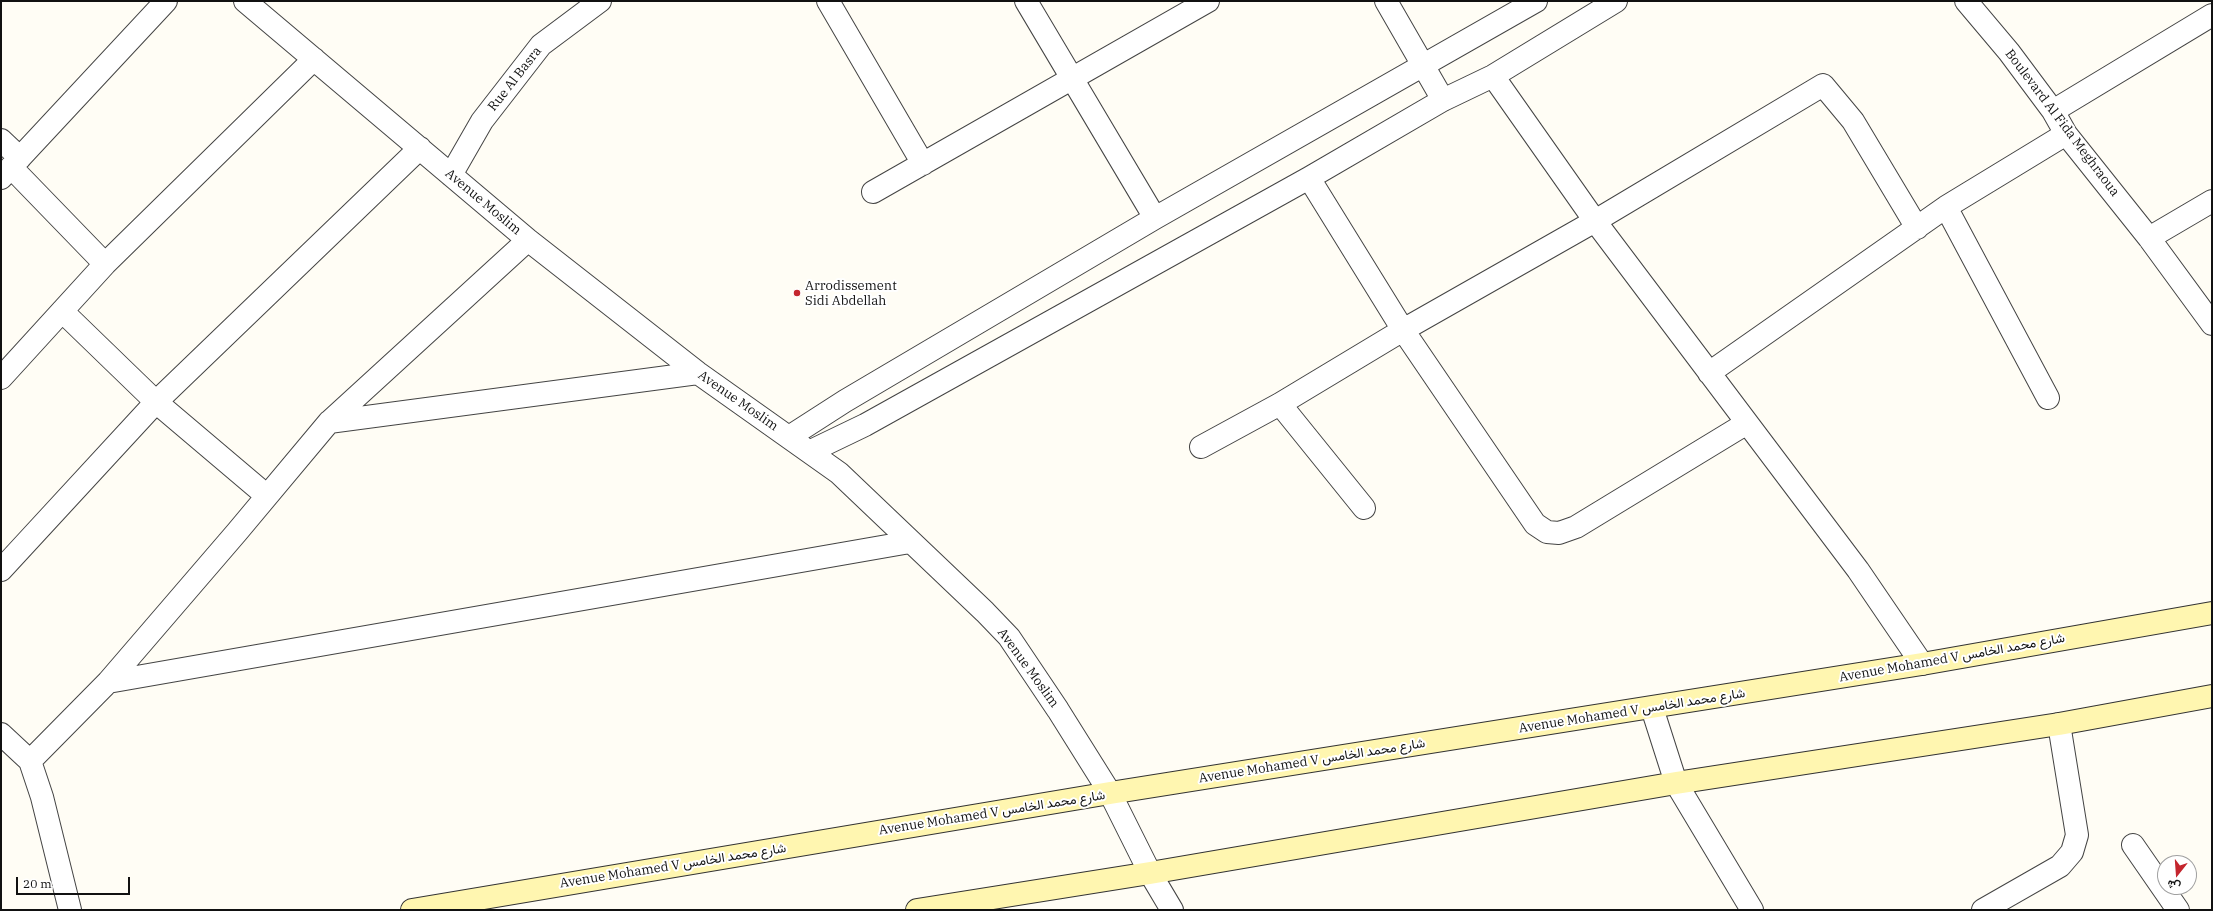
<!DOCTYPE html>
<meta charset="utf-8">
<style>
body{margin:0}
#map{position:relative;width:2213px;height:911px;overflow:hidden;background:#fffdf5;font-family:"IBM Plex Serif",Vazirmatn,serif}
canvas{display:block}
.frame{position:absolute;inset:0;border:2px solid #111;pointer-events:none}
.north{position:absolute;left:2157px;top:855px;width:40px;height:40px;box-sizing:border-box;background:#fff;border:1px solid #a0a0a0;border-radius:50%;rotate:197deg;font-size:11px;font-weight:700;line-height:16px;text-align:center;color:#111}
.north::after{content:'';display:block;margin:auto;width:14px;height:18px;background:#c4262e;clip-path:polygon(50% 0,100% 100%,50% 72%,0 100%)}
.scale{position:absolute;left:16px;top:877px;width:114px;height:18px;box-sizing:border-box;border:2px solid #111;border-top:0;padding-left:5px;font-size:12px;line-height:14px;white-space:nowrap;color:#111;-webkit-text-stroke:3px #fff;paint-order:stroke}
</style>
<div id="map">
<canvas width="2213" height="911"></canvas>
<div class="frame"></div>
<div class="north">ش</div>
<div class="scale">20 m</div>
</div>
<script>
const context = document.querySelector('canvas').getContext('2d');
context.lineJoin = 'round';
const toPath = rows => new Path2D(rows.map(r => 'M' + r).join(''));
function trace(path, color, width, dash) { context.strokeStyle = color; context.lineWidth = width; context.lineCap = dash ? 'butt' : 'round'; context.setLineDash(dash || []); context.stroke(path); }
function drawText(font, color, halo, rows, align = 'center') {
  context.font = font + ' "IBM Plex Serif",Vazirmatn,serif'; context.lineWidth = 4; context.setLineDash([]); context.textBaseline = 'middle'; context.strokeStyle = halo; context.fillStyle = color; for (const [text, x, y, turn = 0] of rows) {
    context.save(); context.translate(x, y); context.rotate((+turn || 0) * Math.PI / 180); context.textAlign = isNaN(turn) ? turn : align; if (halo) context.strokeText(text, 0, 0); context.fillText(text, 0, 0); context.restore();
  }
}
const street = toPath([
 [245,1,528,240,698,373,839,473,985,612,1009,637,1058,710,1110,793,1150,873,1172,910],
 [828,1,923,164],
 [1026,1,1155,218],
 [1386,1,1443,100],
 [1966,1,2009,52,2053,111,2066,134,2149,238,2212,324],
 [1493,76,1595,221,1858,570,1922,664],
 [2053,111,2212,15],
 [1,140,20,158],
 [11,167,105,264],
 [451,175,482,121,541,45,600,1],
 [1,178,166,1],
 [1309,178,1403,330,1535,524,1547,532,1559,533,1576,527,1747,423],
 [873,192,1208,1],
 [1946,207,2048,398],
 [2149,238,2212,201],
 [62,311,156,402,267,496],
 [1709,373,1946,207,2066,134],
 [1,378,105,264,314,59],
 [1280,404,1364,508],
 [329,422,698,373],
 [789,437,845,401,1155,218,1536,1],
 [1201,447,1280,404,1403,330,1595,221,1823,85,1853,121,1917,228],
 [811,451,865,425,1309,178,1443,100,1493,76,1616,1],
 [1,570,156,402,420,148],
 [108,682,910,542],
 [1652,708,1676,783,1752,910],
 [1,734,30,761,42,797,70,910],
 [30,761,108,682,237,532,329,422,528,240],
 [2133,845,2178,910],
 [1983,910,2060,866,2072,852,2077,835,2059,724]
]);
const secondary = toPath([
 [412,910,1110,793,1922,664,2212,613],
 [917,910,1150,873,1676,783,2059,724,2212,696]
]);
const markers = [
 [797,293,4,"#c4262e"]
];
const streetNames = [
 ["Rue Al Basra",515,79,-52],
 ["Boulevard Al Fida Meghraoua",2062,123,53],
 ["Avenue Moslim",483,202,40],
 ["Avenue Moslim",738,401,35],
 ["Avenue Mohamed V شارع محمد الخامس",1952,658,-10],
 ["Avenue Moslim",1028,668,54],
 ["Avenue Mohamed V شارع محمد الخامس",1632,711,-9],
 ["Avenue Mohamed V شارع محمد الخامس",1312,761,-9],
 ["Avenue Mohamed V شارع محمد الخامس",992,813,-9],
 ["Avenue Mohamed V شارع محمد الخامس",673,866,-9]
];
const poiNames = [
 ["Arrodissement",805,286],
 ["Sidi Abdellah",805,301]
];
trace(street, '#444', 24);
trace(secondary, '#333', 24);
trace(street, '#fff', 22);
trace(secondary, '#fff6b0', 22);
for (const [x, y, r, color] of markers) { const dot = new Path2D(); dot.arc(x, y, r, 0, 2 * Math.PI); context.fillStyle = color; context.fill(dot); trace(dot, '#fff', 1.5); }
drawText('13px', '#111', '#fff', streetNames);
drawText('13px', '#111', '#fff', poiNames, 'left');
</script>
